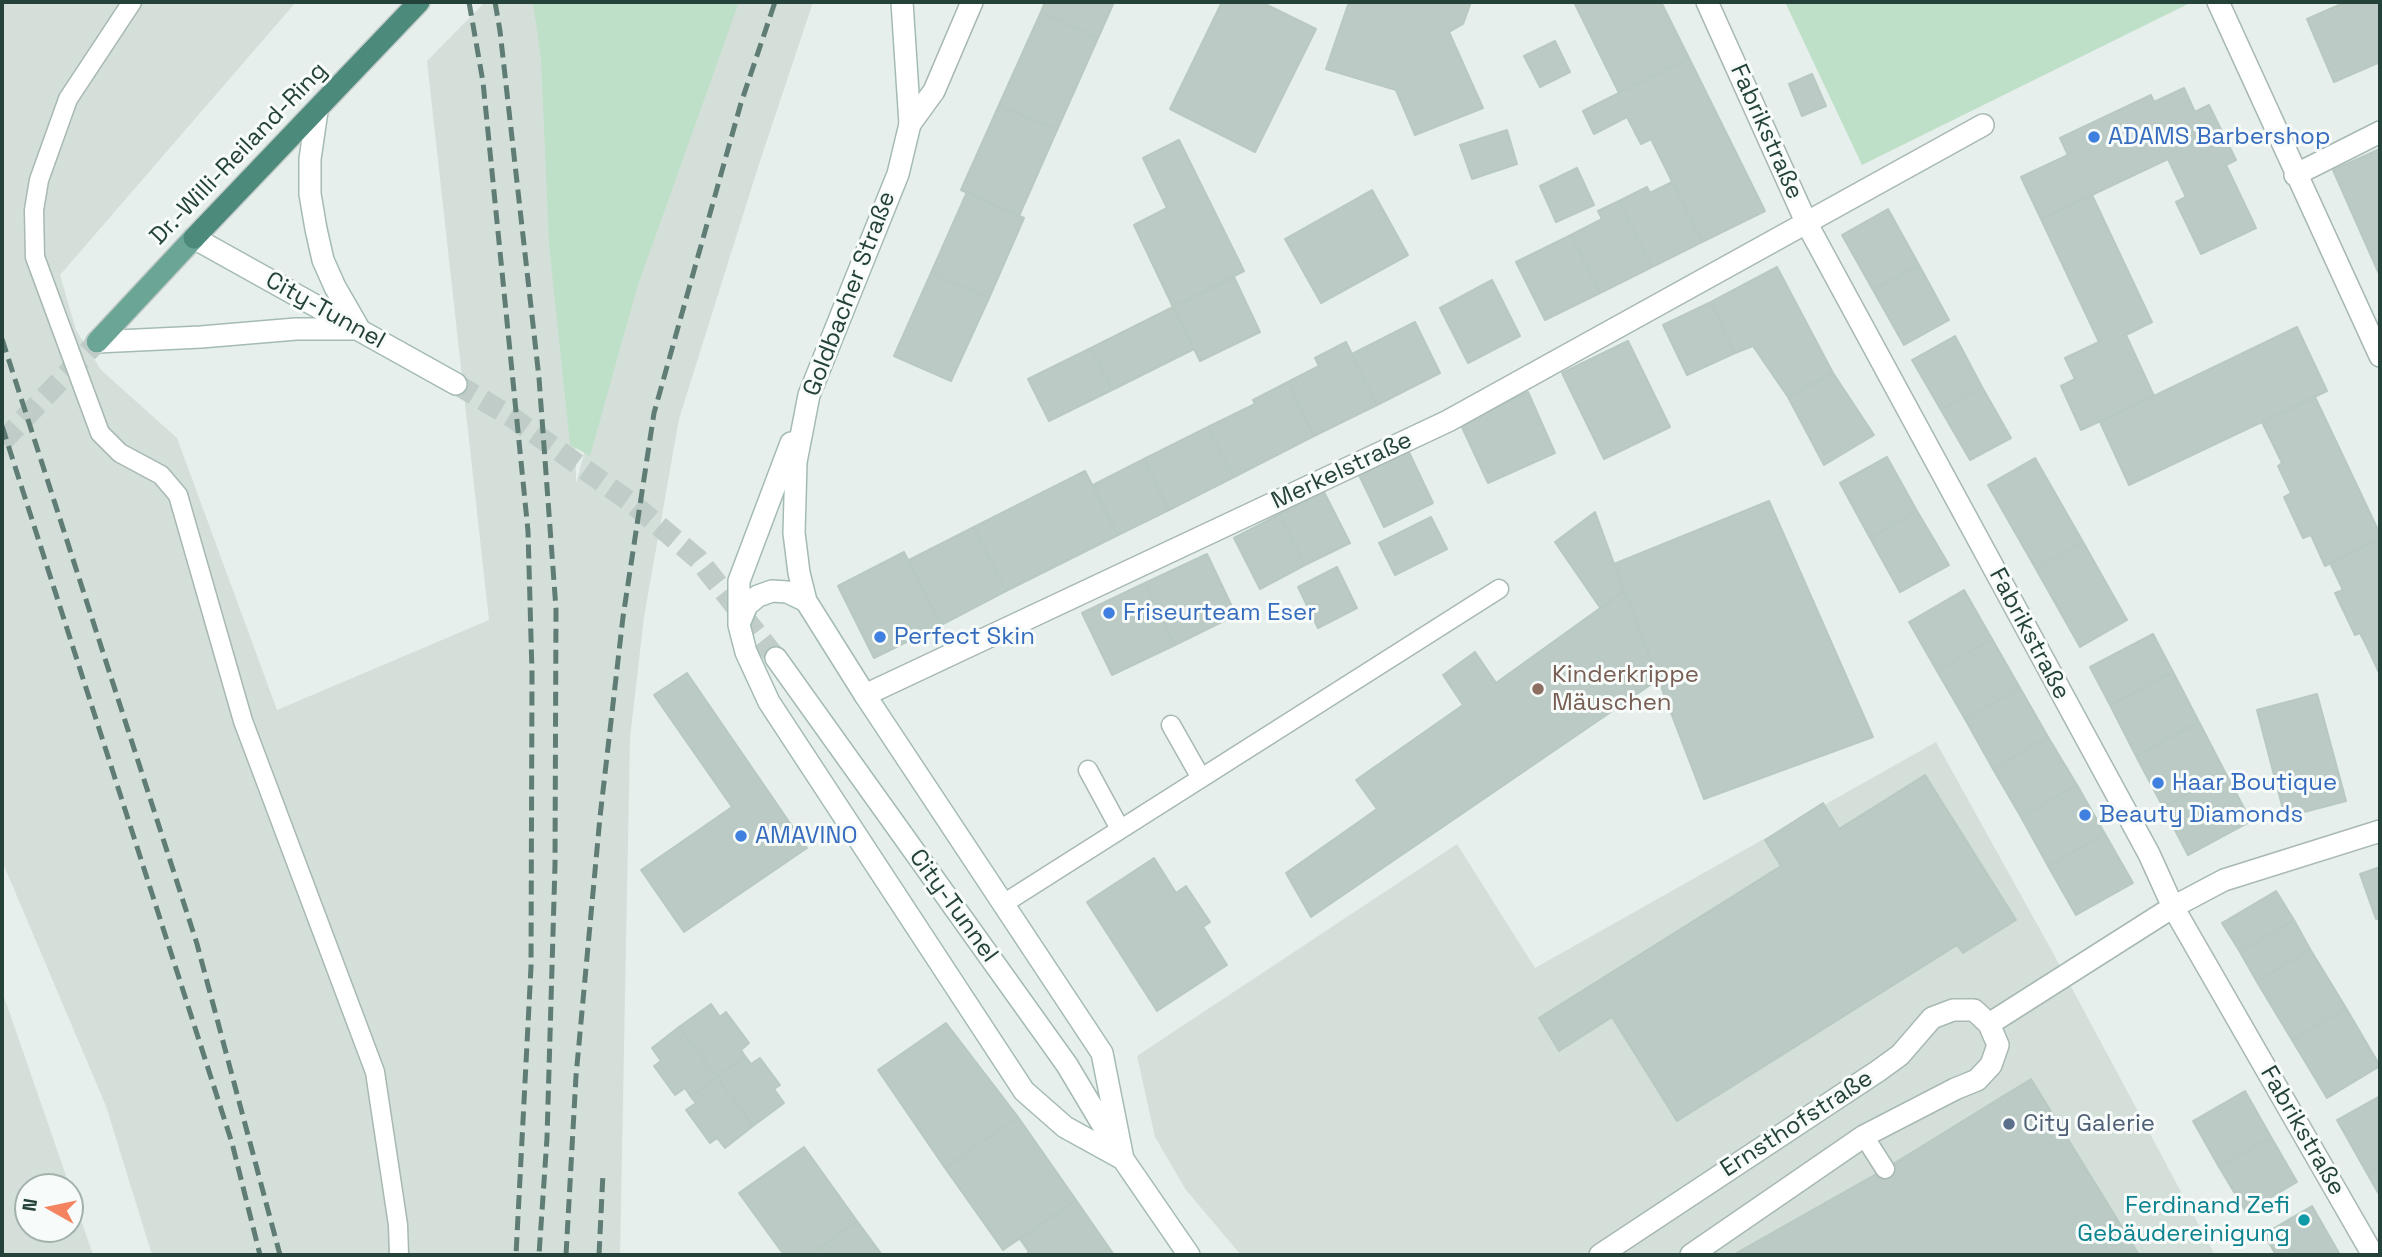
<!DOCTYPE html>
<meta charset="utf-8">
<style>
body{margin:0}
#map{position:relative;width:2382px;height:1257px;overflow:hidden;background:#e6efeb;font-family:"Space Grotesk",sans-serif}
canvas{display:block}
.frame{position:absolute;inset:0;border:4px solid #24423a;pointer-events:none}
.north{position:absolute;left:14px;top:1173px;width:70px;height:70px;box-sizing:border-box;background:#f7fbf9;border:2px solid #a3b1ad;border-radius:50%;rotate:279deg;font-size:19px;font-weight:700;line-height:28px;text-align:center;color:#24423a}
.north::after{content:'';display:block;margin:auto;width:24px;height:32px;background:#f4845f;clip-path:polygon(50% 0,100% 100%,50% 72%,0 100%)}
</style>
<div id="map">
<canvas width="2382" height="1257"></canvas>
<div class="frame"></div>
<div class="north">N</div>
</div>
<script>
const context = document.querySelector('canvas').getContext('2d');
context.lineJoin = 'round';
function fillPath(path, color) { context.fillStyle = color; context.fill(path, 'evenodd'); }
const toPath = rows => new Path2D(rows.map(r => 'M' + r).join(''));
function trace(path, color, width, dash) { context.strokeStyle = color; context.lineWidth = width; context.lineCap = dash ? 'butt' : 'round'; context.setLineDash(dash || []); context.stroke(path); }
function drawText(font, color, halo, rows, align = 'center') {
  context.font = font + ' "Space Grotesk",sans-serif'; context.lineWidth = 6; context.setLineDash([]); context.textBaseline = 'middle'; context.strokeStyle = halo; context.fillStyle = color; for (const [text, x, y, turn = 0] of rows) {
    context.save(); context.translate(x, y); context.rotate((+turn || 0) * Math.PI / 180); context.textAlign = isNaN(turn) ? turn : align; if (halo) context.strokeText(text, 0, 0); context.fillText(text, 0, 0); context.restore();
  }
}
const built = toPath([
 [2,2,296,2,60,275,76,330,101,370,177,438,277,710,489,620,427,61,485,2,547,2,572,120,576,484,634,263,721,2,813,2,759,164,679,419,644,617,630,738,620,1255,152,1255,106,1106,2,861],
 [1936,742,2053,953,2215,1255,1241,1255,1186,1190,1155,1137,1137,1056,1457,844,1535,968],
 [2,991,70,1187,28,1187,28,1229,70,1229,70,1188,93,1255,2,1255]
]);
const green = toPath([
 [533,2,739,2,637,288,590,456,570,445,549,244,541,58],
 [1785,2,2192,2,1862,165]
]);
const building = toPath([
 [1045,2,1114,2,1098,38,1041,12,1045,2],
 [1222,2,1261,2,1316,29,1255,152,1170,109,1222,2],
 [1349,2,1471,2,1463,24,1449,32,1483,108,1415,135,1396,90,1326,69,1349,2],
 [1574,2,1661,2,1689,58,1619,93,1574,2],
 [2346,2,2380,2,2380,62,2334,82,2307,19,2346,2],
 [1041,12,1098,38,1057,130,999,105,1041,12],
 [1555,41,1570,72,1540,87,1524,56,1555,41],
 [1689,58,1765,211,1702,242,1651,139,1641,144,1627,117,1594,134,1583,111,1689,58],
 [1812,74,1826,106,1802,116,1789,84,1812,74],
 [2184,88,2195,112,2209,105,2236,160,2226,165,2256,228,2201,254,2176,202,2186,197,2168,159,2041,219,2021,177,2068,155,2060,138,2151,95,2154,102,2184,88],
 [999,105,1057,130,1019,216,961,190,999,105],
 [1507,130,1517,164,1472,179,1460,145,1507,130],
 [1179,140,1244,271,1173,307,1134,225,1167,208,1143,158,1179,140],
 [2380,149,2380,276,2333,170,2380,149],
 [1577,168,1594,205,1556,222,1540,186,1577,168],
 [1672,182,1702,242,1652,267,1619,201,1647,187,1650,193,1672,182],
 [1372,190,1408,255,1321,303,1285,239,1372,190],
 [967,192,1024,218,989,298,931,273,967,192],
 [2092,195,2152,322,2126,335,2154,396,2081,430,2061,386,2075,379,2065,358,2099,342,2041,219,2092,195],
 [1619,201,1652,267,1600,293,1571,235,1602,219,1598,211,1619,201],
 [1888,209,1919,265,1873,290,1842,235,1888,209],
 [1571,235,1600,293,1545,320,1516,262,1571,235],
 [1919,265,1949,320,1904,345,1873,290,1919,265],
 [1777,267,1833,373,1788,397,1753,346,1735,353,1711,302,1777,267],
 [931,273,989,298,951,381,894,356,931,273],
 [1234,277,1260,332,1200,361,1173,307,1234,277],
 [1492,280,1520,336,1468,363,1440,308,1492,280],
 [1711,302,1735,353,1687,375,1663,325,1711,302],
 [1173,307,1194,349,1112,390,1091,348,1173,307],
 [1415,322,1440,373,1377,405,1352,354,1415,322],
 [2297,327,2327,391,2129,485,2100,422,2297,327],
 [1955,336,1982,387,1941,410,1912,360,1955,336],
 [1628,341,1670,427,1604,459,1562,373,1628,341],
 [1346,342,1377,405,1314,436,1288,382,1319,366,1315,358,1346,342],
 [1091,348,1112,390,1049,421,1028,379,1091,348],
 [1833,373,1874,435,1824,465,1788,397,1833,373],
 [1288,382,1314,436,1234,477,1208,427,1255,404,1253,400,1288,382],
 [1982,387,2011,438,1970,460,1941,410,1982,387],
 [1528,392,1555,453,1488,483,1460,423,1528,392],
 [2315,397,2380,534,2380,539,2325,566,2311,535,2303,538,2284,497,2291,493,2278,466,2282,463,2262,422,2315,397],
 [1208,427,1234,477,1169,510,1144,459,1208,427],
 [1408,450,1433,503,1384,527,1359,475,1408,450],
 [1887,457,1917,511,1870,538,1840,483,1887,457],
 [2035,458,2083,542,2036,569,1988,485,2035,458],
 [1144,459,1169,510,1118,535,1093,485,1144,459],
 [1085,471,1118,535,1006,591,974,527,1085,471],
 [1324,492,1350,543,1305,565,1280,514,1324,492],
 [1769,501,1873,737,1704,799,1614,564,1769,501],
 [1917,511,1949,565,1900,592,1870,538,1917,511],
 [1595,512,1624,591,1601,609,1555,542,1595,512],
 [1280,514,1305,565,1260,589,1234,538,1280,514],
 [1431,517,1447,549,1395,575,1379,543,1431,517],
 [974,527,1006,591,941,625,909,560,974,527],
 [2380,539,2380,650,2371,655,2360,633,2355,635,2335,593,2343,590,2330,563,2380,539],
 [2083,542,2127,620,2080,647,2036,569,2083,542],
 [904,552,941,625,874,658,838,586,904,552],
 [1207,554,1236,615,1175,645,1145,583,1207,554],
 [1337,567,1357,608,1318,628,1298,587,1337,567],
 [1145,583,1175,645,1112,675,1082,613,1145,583],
 [1964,590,1992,639,1937,671,1909,622,1964,590],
 [1624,591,1659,679,1311,917,1286,873,1377,809,1356,780,1463,705,1443,675,1475,652,1496,683,1624,591],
 [2153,634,2173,672,2110,705,2090,667,2153,634],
 [1992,639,2020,688,1965,719,1937,671,1992,639],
 [2380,650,2380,675,2371,655,2380,650],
 [2173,672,2199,722,2136,756,2110,705,2173,672],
 [687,673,807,848,684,932,641,870,732,807,654,695,687,673],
 [2020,688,2048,737,1993,769,1965,719,2020,688],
 [2317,694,2346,801,2285,817,2257,710,2317,694],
 [2199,722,2226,774,2163,807,2136,756,2199,722],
 [2048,737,2077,785,2021,817,1993,769,2048,737],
 [2226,774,2251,821,2188,855,2163,807,2226,774],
 [1925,775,2016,920,1963,953,1957,945,1677,1121,1612,1017,1559,1051,1539,1018,1781,866,1765,840,1823,803,1839,829,1925,775],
 [2077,785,2105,834,2048,866,2021,817,2077,785],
 [2105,834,2133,883,2076,915,2048,866,2105,834],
 [1154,858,1176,893,1186,886,1210,922,1203,927,1227,965,1157,1011,1087,902,1154,858],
 [2380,867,2380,918,2376,919,2360,874,2380,867],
 [2276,891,2294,920,2240,952,2222,923,2276,891],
 [2294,920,2310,949,2257,982,2240,952,2294,920],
 [2310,949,2346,1008,2292,1040,2257,982,2310,949],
 [711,1004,720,1017,726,1012,749,1043,741,1050,745,1056,717,1077,679,1027,711,1004],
 [2346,1008,2380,1066,2327,1098,2292,1040,2346,1008],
 [946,1023,1018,1117,945,1168,878,1070,946,1023],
 [679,1027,717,1077,691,1097,685,1088,675,1095,654,1066,661,1061,652,1048,679,1027],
 [745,1056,751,1064,760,1058,780,1085,774,1089,784,1103,753,1126,717,1077,745,1056],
 [717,1077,753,1126,725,1148,717,1138,710,1143,686,1110,696,1103,691,1097,717,1077],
 [2031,1079,2139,1255,1733,1255,1885,1169,2031,1079],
 [2245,1091,2271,1137,2219,1167,2193,1121,2245,1091],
 [2380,1096,2380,1168,2368,1175,2337,1120,2380,1096],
 [1018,1117,1076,1200,1003,1250,945,1168,1018,1117],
 [2271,1137,2297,1182,2246,1212,2219,1167,2271,1137],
 [804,1147,857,1221,810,1255,784,1255,739,1193,804,1147],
 [2380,1168,2380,1196,2368,1175,2380,1168],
 [1076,1200,1114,1255,1025,1255,1029,1252,1020,1239,1076,1200],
 [2312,1206,2340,1255,2276,1255,2264,1234,2312,1206],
 [857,1221,882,1255,810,1255,857,1221]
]);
const secondaryTunnel = toPath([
 [456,384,513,418,633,504,698,559,776,658]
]);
const primaryTunnel = toPath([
 [2,442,97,342]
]);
const service = toPath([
 [132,2,68,99,39,180,34,210,35,257,100,433,120,453,161,475,178,495,243,721,375,1072,398,1225,399,1255],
 [1171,725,1201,778],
 [1088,770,1120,829],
 [1003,904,1499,589],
 [1864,1136,1885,1169]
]);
const minor = toPath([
 [1707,2,1807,224,2149,854,2173,907,2373,1255],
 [2218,2,2380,356],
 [910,124,934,91,972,2],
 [2295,175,2380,132],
 [865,695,1448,421,1983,125],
 [1989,1024,2173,907,2224,880,2380,831],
 [1600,1255,1878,1071,1900,1055,1932,1018,1953,1010,1974,1010,1989,1024,1998,1045,1991,1065,1977,1080,1955,1089,1864,1136,1691,1255]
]);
const secondary = toPath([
 [902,2,910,124,898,174,809,395,796,462,794,533,799,573,806,601,865,695,1102,1053,1123,1159],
 [317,111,310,159,310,194,316,229,323,260,335,287,358,327],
 [194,238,456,384],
 [97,342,201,337,296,329,357,329],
 [791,443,739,581,739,625,746,652,769,702,1024,1091,1065,1127,1123,1159],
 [739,624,747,605,758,596,772,591,787,592,806,601],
 [776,658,1067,1065,1123,1159,1189,1255]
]);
const primary = toPath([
 [97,342,194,238]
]);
const trunk = toPath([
 [194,238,419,2]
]);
const rail = toPath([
 [469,2,483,82,528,531,532,673,531,967,516,1255],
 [495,2,500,31,539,378,556,609,555,865,547,1138,539,1255],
 [2,339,197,944,280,1255],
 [2,426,232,1143,260,1255],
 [566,1255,576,1076,600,817,623,617,654,413,741,103,775,2],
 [599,1255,603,1173]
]);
const markers = [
 [2094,137,7,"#3f7fe0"],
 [1109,613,7,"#3f7fe0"],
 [880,637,7,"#3f7fe0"],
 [1538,689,7,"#8d6e63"],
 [2158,783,7,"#3f7fe0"],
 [2085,815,7,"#3f7fe0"],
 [741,836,7,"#3f7fe0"],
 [2009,1124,7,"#5c6f8a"],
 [2304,1220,7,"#0f9aa8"]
];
const streetNames = [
 ["Fabrikstraße",1766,132,66],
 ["Dr.-Willi-Reiland-Ring",239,154,-46],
 ["Goldbacher Straße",850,294,-69],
 ["City-Tunnel",325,311,29],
 ["Merkelstraße",1342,471,-25],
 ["Fabrikstraße",2029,634,62],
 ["City-Tunnel",953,906,54],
 ["Ernsthofstraße",1797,1124,-33],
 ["Fabrikstraße",2302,1131,60]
];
const shopNames = [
 ["ADAMS Barbershop",2108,137],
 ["Friseurteam Eser",1123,613],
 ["Perfect Skin",894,637],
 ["Haar Boutique",2172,783],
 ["Beauty Diamonds",2099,815],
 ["AMAVINO",755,836]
];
const educationNames = [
 ["Kinderkrippe",1552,675],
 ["Mäuschen",1552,703]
];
const serviceNames = [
 ["City Galerie",2023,1124]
];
const cultureNames = [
 ["Ferdinand Zefi",2290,1206],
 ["Gebäudereinigung",2290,1234]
];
fillPath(built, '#d4dfda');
fillPath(green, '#bfe0c8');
fillPath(building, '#bbcac4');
trace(building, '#b8c9c2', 2);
trace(secondaryTunnel, '#bfccc8', 21, [21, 10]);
trace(primaryTunnel, '#bfccc8', 21, [21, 10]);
trace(service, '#a8b8b2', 21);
trace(minor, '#a8b8b2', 24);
trace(secondary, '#a4bbb3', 24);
trace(primary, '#c2cac8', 24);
trace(trunk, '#c2cac8', 24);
trace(service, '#fff', 18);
trace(minor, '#fff', 21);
trace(secondary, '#fff', 21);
trace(primary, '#6aa596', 21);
trace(trunk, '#4c8a7c', 21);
trace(rail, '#5f7d75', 5, [14, 7]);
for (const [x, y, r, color] of markers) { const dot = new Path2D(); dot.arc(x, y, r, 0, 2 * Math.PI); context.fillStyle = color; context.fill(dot); trace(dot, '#f7fbf9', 2.5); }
drawText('24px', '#24423a', '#f7fbf9', streetNames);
drawText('24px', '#366cbe', '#f7fbf9', shopNames, 'left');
drawText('24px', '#785e54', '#f7fbf9', educationNames, 'left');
drawText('24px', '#4e5e75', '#f7fbf9', serviceNames, 'left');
drawText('24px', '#0d838f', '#f7fbf9', cultureNames, 'right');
</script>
